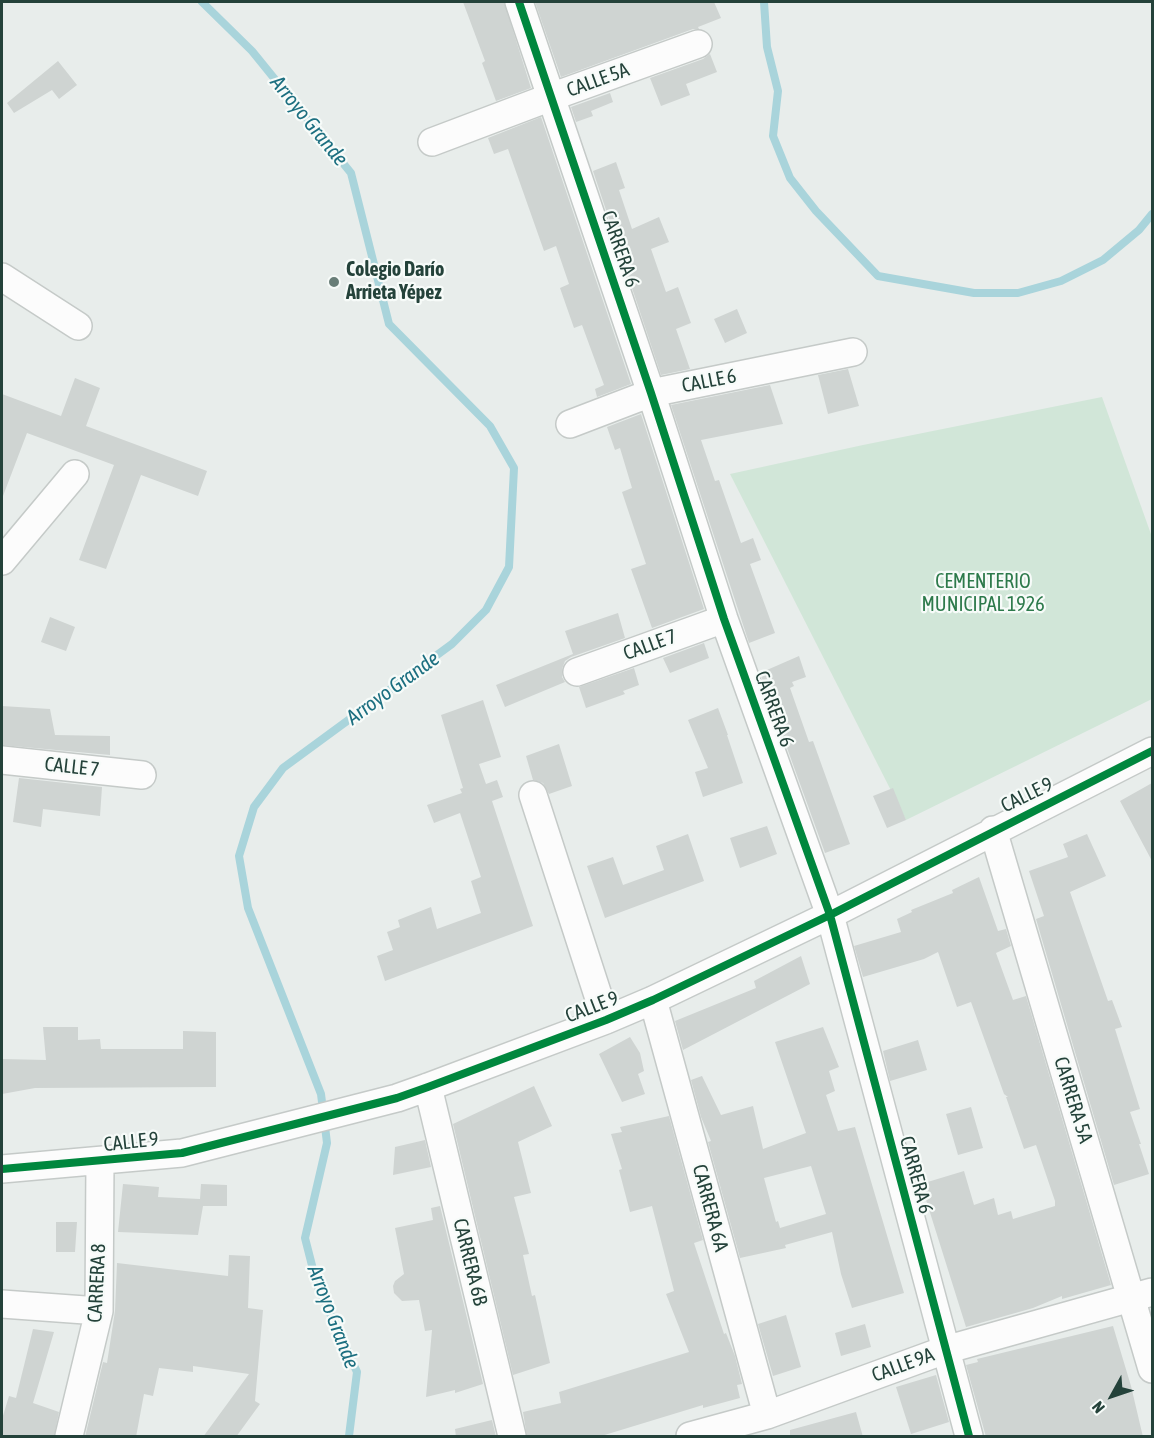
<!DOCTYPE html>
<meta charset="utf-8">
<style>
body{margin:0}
#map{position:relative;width:1154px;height:1438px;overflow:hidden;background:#e8edeb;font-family:"Asap Condensed",sans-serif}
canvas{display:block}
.frame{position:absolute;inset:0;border:3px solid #24423a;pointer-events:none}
.north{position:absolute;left:1082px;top:1366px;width:60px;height:60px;-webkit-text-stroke:4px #f7fbf9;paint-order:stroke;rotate:230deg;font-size:16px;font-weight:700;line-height:24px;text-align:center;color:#24423a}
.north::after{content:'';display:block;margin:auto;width:21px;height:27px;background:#24423a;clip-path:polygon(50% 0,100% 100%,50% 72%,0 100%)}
</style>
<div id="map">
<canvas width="1154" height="1438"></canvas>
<div class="frame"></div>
<div class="north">N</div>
</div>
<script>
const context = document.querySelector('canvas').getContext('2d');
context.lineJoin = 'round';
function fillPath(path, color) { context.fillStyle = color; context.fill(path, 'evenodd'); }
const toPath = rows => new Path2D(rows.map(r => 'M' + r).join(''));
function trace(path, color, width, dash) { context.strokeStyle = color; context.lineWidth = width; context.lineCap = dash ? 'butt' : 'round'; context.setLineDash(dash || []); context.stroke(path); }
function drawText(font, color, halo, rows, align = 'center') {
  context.font = font + ' "Asap Condensed",sans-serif'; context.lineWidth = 4.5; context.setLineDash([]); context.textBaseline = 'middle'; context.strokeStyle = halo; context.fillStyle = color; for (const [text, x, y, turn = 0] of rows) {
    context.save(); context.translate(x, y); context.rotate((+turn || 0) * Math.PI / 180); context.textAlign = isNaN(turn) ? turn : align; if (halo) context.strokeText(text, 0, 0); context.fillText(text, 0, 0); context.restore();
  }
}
const green = toPath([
 [1102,397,1152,537,1152,699,906,820,730,474,863,445]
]);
const stream = toPath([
 [202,2,252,51,351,173,389,324,490,426,514,468,509,567,486,610,452,644,283,768,254,807,239,856,248,908,321,1094,327,1143,305,1238,317,1285,357,1372,349,1436],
 [764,2,767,47,778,91,773,136,790,178,816,211,878,276,974,293,1018,293,1061,281,1103,260,1139,230,1152,214]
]);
const building = toPath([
 [463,2,504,2,531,88,496,101,482,63,485,61],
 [535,2,714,2,721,18,698,27,699,29,693,29,561,77],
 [710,54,717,72,686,84,690,95,661,106,650,78,703,59],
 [58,61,77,85,59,99,52,90,14,113,7,103],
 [610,93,613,102,591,111,593,116,576,122,571,107],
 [541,117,631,384,597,397,595,389,604,385,582,325,574,328,560,288,569,284,556,246,544,251,508,149,494,154,488,138],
 [616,162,625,188,619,190,632,229,659,217,669,242,651,249,666,292,678,287,691,323,676,329,690,369,661,375,593,171],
 [737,309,747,333,725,343,714,319],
 [848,369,859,406,828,414,818,375],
 [75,378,100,388,86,426,207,471,198,496,141,475,106,569,79,560,114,465,27,433,3,496,2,495,2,394,61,416],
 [770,385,783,424,701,440,715,481,719,480,741,543,753,538,761,560,750,564,775,633,749,643,671,405],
 [641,414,704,609,652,628,631,569,646,564,622,492,632,488,620,448,615,450,607,427],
 [618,613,625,638,571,657,565,661,562,669,562,677,565,682,505,707,496,685,573,654,565,631],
 [50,617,75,627,66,651,41,642],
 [704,643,709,658,670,673,663,658],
 [799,656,806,677,792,682,794,686,790,688,809,742,813,741,850,844,825,853,760,673],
 [634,668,639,685,623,691,625,694,586,708,579,687],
 [483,700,501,757,479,764,486,784,497,780,503,797,492,801,533,926,385,981,377,956,393,950,387,932,400,927,398,920,431,907,437,929,481,913,471,881,481,877,460,813,434,823,427,805,462,793,460,789,463,788,441,715],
 [2,706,50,709,55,735,110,736,110,755,2,745],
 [718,708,728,735,727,735,743,783,703,797,695,772,708,768,688,720],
 [559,744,572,786,549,794,543,783,533,780,526,756],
 [19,778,102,787,100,816,43,809,41,827,13,822],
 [1152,783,1152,861,1120,801],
 [893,788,906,820,887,828,873,796],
 [767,826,777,854,740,868,730,838],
 [688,834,704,881,605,918,587,866,613,857,623,885,664,870,656,846],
 [1087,834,1106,876,1070,892,1108,1001,1112,1000,1122,1027,1115,1029,1140,1109,1130,1112,1141,1144,1139,1144,1149,1174,1114,1185,1036,919,1044,916,1029,871,1068,857,1063,844],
 [979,877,998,931,1006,929,1011,946,996,953,1013,1000,1026,996,1111,1285,1062,1299,1062,1296,1033,1308,966,1327,921,1184,964,1171,974,1205,994,1198,998,1215,1011,1211,1013,1219,1055,1206,1055,1201,1036,1145,1024,1149,1006,1097,1008,1097,1004,1094,971,1002,957,1007,938,952,924,959,863,977,854,946,901,932,897,919,912,912,911,910,953,893,952,890],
 [801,956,810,984,683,1050,675,1021,756,988,754,981],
 [43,1027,78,1027,78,1040,100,1039,101,1049,183,1049,183,1031,216,1032,216,1087,35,1088,2,1094,2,1059,46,1060],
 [823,1027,839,1067,829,1071,835,1091,826,1095,838,1131,855,1127,904,1293,852,1308,841,1274,832,1232,785,1245,786,1248,740,1258,708,1142,711,1141,701,1117,691,1080,702,1076,721,1115,753,1106,763,1149,806,1133,775,1042],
 [811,1166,826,1214,780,1228,778,1221,776,1222,764,1178],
 [630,1037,640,1053,644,1071,638,1074,645,1094,622,1102,599,1054],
 [918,1040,927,1070,890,1081,883,1051],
 [534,1086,552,1126,518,1142,531,1193,514,1197,529,1254,523,1255,532,1296,535,1295,550,1363,513,1375,453,1124],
 [971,1107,983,1148,958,1155,946,1114],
 [669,1116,703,1240,694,1243,724,1334,726,1333,735,1356,742,1384,737,1385,740,1398,703,1408,703,1405,598,1437,527,1437,523,1412,561,1403,559,1392,689,1352,666,1294,674,1291,652,1206,630,1212,619,1170,622,1169,611,1134,622,1132,620,1127],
 [425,1140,431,1167,393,1175,395,1147],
 [123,1184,159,1187,158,1197,200,1199,201,1184,227,1185,227,1206,203,1206,198,1235,118,1232],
 [440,1206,483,1384,455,1393,455,1390,426,1397,432,1330,425,1331,419,1300,402,1301,394,1293,393,1286,395,1281,404,1274,395,1228,433,1220,431,1208],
 [56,1222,77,1222,75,1252,56,1252],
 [229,1255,250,1256,248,1308,263,1310,255,1401,260,1404,236,1437,203,1437,249,1374,193,1366,193,1372,159,1368,153,1396,144,1394,136,1437,85,1437,103,1362,107,1363,115,1311,117,1263,228,1276],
 [786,1315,801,1367,773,1376,758,1324],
 [865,1324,871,1347,841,1356,835,1333],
 [1113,1326,1131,1386,1143,1437,986,1437,966,1365,978,1362,977,1359],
 [33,1329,54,1332,33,1403,59,1412,54,1437,2,1437,2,1419,9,1396,16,1398],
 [936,1375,949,1422,911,1434,896,1387],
 [856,1412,863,1437,790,1437,790,1430],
 [492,1420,496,1437,456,1437,455,1429]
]);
const minor = toPath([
 [519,2,651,393,724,619,830,915,969,1436],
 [432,142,551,97,698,44],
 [2,277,78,326],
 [570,424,651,393,853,352],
 [2,561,75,474],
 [577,672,724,619],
 [2,760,142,775],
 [533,795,606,1020],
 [993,830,1152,1369],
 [653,1000,767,1415],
 [428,1087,512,1436],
 [2,1169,182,1153,397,1098,428,1087,606,1020,653,1000,830,915,1152,751],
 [2,1304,99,1311],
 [69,1436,99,1311,100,1161],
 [690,1436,767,1415,945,1350,1152,1292]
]);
const cycleway = toPath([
 [519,2,651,393,724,619,830,915,969,1436],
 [2,1169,182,1153,397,1098,428,1087,606,1020,653,1000,830,915,1152,751]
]);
const markers = [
 [334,282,6,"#697e78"]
];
const streetNames = [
 ["CALLE 5A",598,80,-20],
 ["CARRERA 6",620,249,71],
 ["CALLE 6",709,381,-11],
 ["CALLE 7",650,645,-20],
 ["CARRERA 6",774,709,70],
 ["CALLE 7",72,767,6],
 ["CALLE 9",1027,795,-26],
 ["CALLE 9",592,1007,-21],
 ["CARRERA 5A",1073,1100,73],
 ["CALLE 9",131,1142,-6],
 ["CARRERA 6",916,1175,75],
 ["CARRERA 6A",710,1208,75],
 ["CARRERA 6B",470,1262,76],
 ["CARRERA 8",97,1283,-87],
 ["CALLE 9A",903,1365,-20]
];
const poiNames = [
 ["Colegio Darío",346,270],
 ["Arrieta Yépez",346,293]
];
const parkNames = [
 ["CEMENTERIO",983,582],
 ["MUNICIPAL 1926",983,605]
];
const waterNames = [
 ["Arroyo Grande",309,121,51],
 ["Arroyo Grande",393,688,-36],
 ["Arroyo Grande",333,1317,69]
];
fillPath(green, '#d1e6d8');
trace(stream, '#a9d4db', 8);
fillPath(building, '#cfd4d2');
trace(minor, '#c5cac8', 30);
trace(minor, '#fcfcfc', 27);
trace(cycleway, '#00873e', 8);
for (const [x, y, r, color] of markers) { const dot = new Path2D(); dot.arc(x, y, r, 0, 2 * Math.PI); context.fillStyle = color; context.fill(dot); trace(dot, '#f7fbf9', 2); }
drawText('20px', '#24423a', '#f7fbf9', streetNames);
drawText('bold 20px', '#24423a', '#f7fbf9', poiNames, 'left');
drawText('20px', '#2d7a4b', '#f7fbf9', parkNames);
drawText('italic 21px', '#1c6f80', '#f7fbf9', waterNames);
</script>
